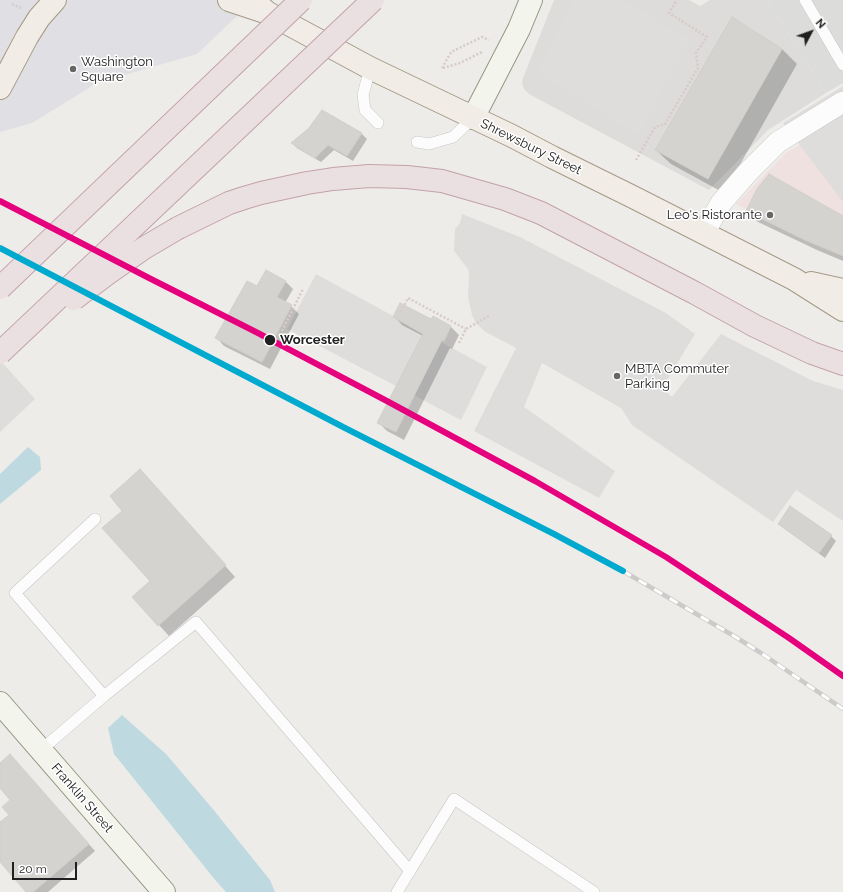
<!DOCTYPE html>
<style>
body{margin:0}
#map{position:relative;width:843px;height:892px;overflow:hidden;background:#eeece9;font-family:Raleway,sans-serif}
canvas{display:block}
.north{position:absolute;left:791px;top:12px;width:40px;height:40px;-webkit-text-stroke:3px #fff;paint-order:stroke;rotate:49deg;font-size:11px;font-weight:700;line-height:16px;text-align:center;color:#202020}
.north::after{content:'';display:block;margin:auto;width:14px;height:18px;background:#202020;clip-path:polygon(50% 0,100% 100%,50% 72%,0 100%)}
.scale{position:absolute;left:12px;top:862px;width:65px;height:18px;box-sizing:border-box;border:2px solid #202020;border-top:0;padding-left:5px;font-size:12px;line-height:14px;white-space:nowrap;color:#202020;-webkit-text-stroke:3px #fff;paint-order:stroke}
</style>
<div id="map">
<canvas width="843" height="892"></canvas>
<div class="north">N</div>
<div class="scale">20 m</div>
</div>
<script>
const context = document.querySelector('canvas').getContext('2d');
context.lineJoin = 'round';
function fillPath(path, color) { context.fillStyle = color; context.fill(path, 'evenodd'); }
const toPath = rows => new Path2D(rows.map(r => 'M' + r).join(''));
function trace(path, color, width, dash) { context.strokeStyle = color; context.lineWidth = width; context.lineCap = dash ? 'butt' : 'round'; context.setLineDash(dash || []); context.stroke(path); }
function drawText(font, color, halo, rows, align = 'center') {
  context.font = font + ' Raleway,sans-serif'; context.lineWidth = 3; context.setLineDash([]); context.textBaseline = 'middle'; context.strokeStyle = halo; context.fillStyle = color; for (const [text, x, y, turn = 0] of rows) {
    context.save(); context.translate(x, y); context.rotate((+turn || 0) * Math.PI / 180); context.textAlign = isNaN(turn) ? turn : align; if (halo) context.strokeText(text, 0, 0); context.fillText(text, 0, 0); context.restore();
  }
}
const residential = toPath([
 [554,0,689,0,700,6,710,0,767,0,826,93,768,130,709,190,529,94,524,89,522,83,523,78]
]);
const commercial = toPath([
 [843,118,843,258,736,204,786,153]
]);
const religious = toPath([
 [767,0,843,0,843,83,826,93]
]);
const parking = toPath([
 [572,0,623,0,689,40,640,135,537,73],
 [843,86,843,202,783,123],
 [462,214,520,237,666,313,695,334,662,388,672,397,721,334,813,381,843,390,843,521,796,490,773,522,632,425,621,408,542,363,524,407,615,471,599,498,474,431,516,348,484,331,476,323,472,315,468,297,469,273,468,269,454,251,455,229,460,223],
 [316,274,487,367,461,420,287,329],
 [0,360,35,399,0,432]
]);
const plaza = toPath([
 [0,0,254,0,197,54,97,83,32,123,0,132]
]);
const water = toPath([
 [28,447,40,457,41,470,0,504,0,474],
 [122,715,166,754,212,808,270,880,275,892,226,892,216,881,114,754,108,728]
]);
const shadow = toPath([
 [782,49,797,64,724,193,671,164,656,150],
 [322,111,362,134,367,139,353,161,334,150,321,162,297,148,292,143,309,129],
 [747,211,843,216,843,261,817,250,758,222],
 [285,281,293,289,285,303,291,306,299,314,270,369,224,346,217,338,258,288],
 [394,316,431,320,433,317,451,327,459,335,452,349,450,348,404,440,387,431,378,422,423,336,402,325],
 [150,481,235,577,169,636,159,625,151,581,124,511],
 [779,524,831,536,836,541,825,558,785,529],
 [17,763,95,851,48,892,27,892,0,860,0,824,10,815,12,800,0,786,0,765]
]);
const building = toPath([
 [732,17,782,49,708,179,655,150,732,17],
 [322,110,362,133,347,156,328,145,315,158,291,143,309,128,322,110],
 [769,174,843,216,843,256,805,240,746,211,757,189,769,174],
 [266,270,286,281,277,297,292,305,262,362,215,338,247,281,257,286,266,270],
 [400,303,431,319,433,316,451,326,444,341,442,340,396,432,377,423,423,334,393,317,400,303],
 [140,469,226,565,158,626,132,597,150,581,102,528,122,511,110,496,140,469],
 [790,506,832,535,819,553,778,524,790,506],
 [10,754,89,844,33,892,26,892,0,862,0,822,9,815,2,807,10,800,0,788,0,763,10,754]
]);
const path = toPath([
 [12,4,21,8],
 [442,68,451,52,482,37,489,40],
 [443,68,460,63,482,52],
 [636,160,655,127,665,124,698,68,696,53,707,37,669,13,677,0],
 [401,312,408,298,466,329],
 [282,331,303,289],
 [459,343,466,329,489,316]
]);
const lane = toPath([
 [805,0,843,65],
 [370,68,363,95,365,110,378,123],
 [417,142,429,144,453,137,473,118],
 [104,696,196,622,410,871],
 [41,750,104,696,15,593,95,519],
 [397,892,454,799,594,892]
]);
const street = toPath([
 [704,233,721,203,748,172,778,142,843,102]
]);
const secondary = toPath([
 [473,118,519,29,531,0],
 [0,703,164,892]
]);
const primary = toPath([
 [229,0,265,12],
 [252,0,268,13,370,68,512,136,552,157,633,197,794,279,843,310],
 [0,88,27,37,39,18,55,0],
 [811,283,843,290]
]);
const highway = toPath([
 [178,228,229,203,244,198,261,193,307,183,333,179,369,176,407,177,442,181,505,199,541,213,695,293,755,326,812,353,843,364]
]);
const rail = toPath([
 [0,248,345,428,516,514,611,564,734,636,761,653,843,709]
]);
const highwayBridge = toPath([
 [0,288,301,0],
 [74,299,107,274,144,248,178,228],
 [0,353,373,0]
]);
const rail1 = toPath([
 [0,201,149,278,256,332,385,400,535,481,666,557,789,638,843,676]
]);
const rail2 = toPath([
 [0,248,345,428,554,534,623,571]
]);
const markers = [
 [73,69,4,"#686766"],
 [770,215,4,"#686766"],
 [270,340,6,"#202020"],
 [617,376,4,"#686766"]
];
const poiNames = [
 ["Washington",81,62],
 ["Square",81,77],
 ["Leo's Ristorante",762,215,"right"],
 ["MBTA Commuter",625,369],
 ["Parking",625,384]
];
const streetNames = [
 ["Shrewsbury Street",531,147,26],
 ["Franklin Street",82,798,49]
];
const stopNames = [
 ["Worcester",280,340]
];
fillPath(residential, '#dddcda');
fillPath(commercial, '#efe1df');
fillPath(religious, '#dcdcda');
fillPath(parking, '#dedddc');
fillPath(plaza, '#e0dfe3');
fillPath(water, '#bed9e0');
fillPath(shadow, '#0003');
fillPath(building, '#d5d3d0');
trace(building, '#d1cecb', 1);
trace(lane, '#c7c6c5', 12);
trace(street, '#c7c6c5', 22);
trace(secondary, '#969781', 24);
trace(primary, '#a49a86', 24);
trace(highway, '#c3a1ab', 24);
trace(path, '#d7cac8', 2.5, [2, 2]);
trace(lane, '#fcfcfc', 11);
trace(street, '#fcfcfc', 21);
trace(secondary, '#f3f4ec', 22);
trace(primary, '#f1ece6', 22);
trace(highway, '#eae0e1', 22);
trace(rail, '#cbcbca', 4.5);
trace(rail, '#fff', 3, [9]);
trace(highwayBridge, '#c3a1ab', 24, []);
trace(highwayBridge, '#eae0e1', 22);
trace(rail1, '#e5007d', 6);
trace(rail2, '#00a9ce', 6);
for (const [x, y, r, color] of markers) { const dot = new Path2D(); dot.arc(x, y, r, 0, 2 * Math.PI); context.fillStyle = color; context.fill(dot); trace(dot, '#fff', 1.5); }
drawText('13px', '#202020', '#fff', poiNames, 'left');
drawText('13px', '#202020', '#fff', streetNames);
drawText('bold 13px', '#202020', '#fff', stopNames, 'left');
</script>
